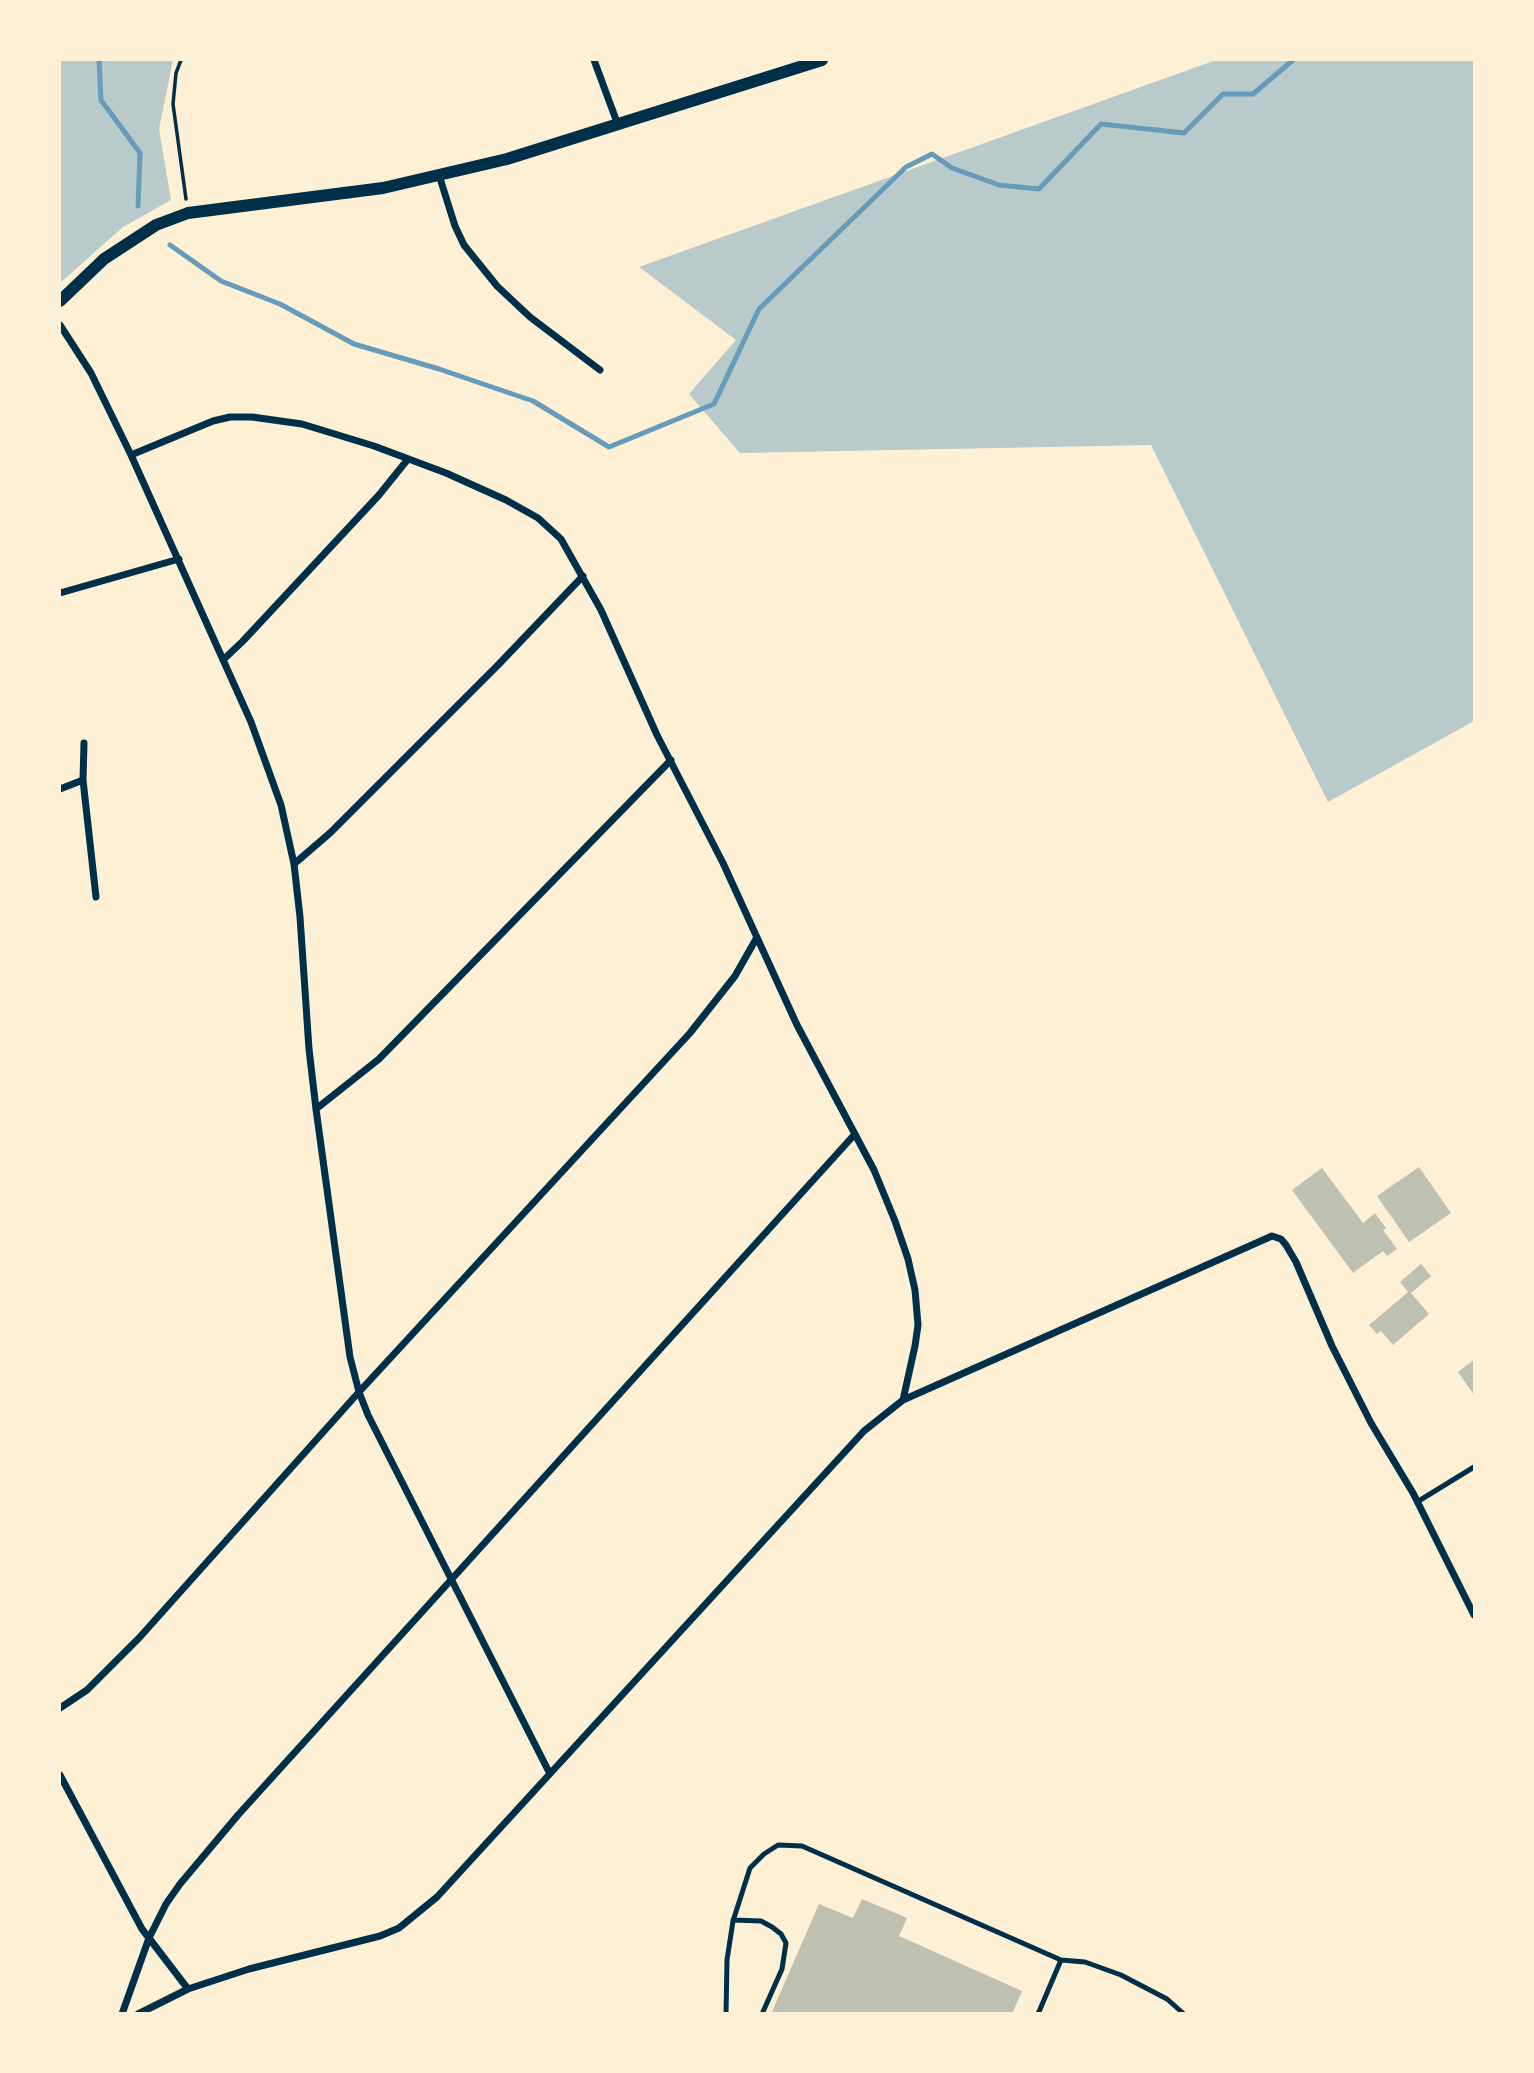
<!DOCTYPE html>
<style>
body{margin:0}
#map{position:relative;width:1534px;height:2073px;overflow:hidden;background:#fdf0d5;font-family:"Work Sans",sans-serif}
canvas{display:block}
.frame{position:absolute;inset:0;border:61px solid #fdf0d5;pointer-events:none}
</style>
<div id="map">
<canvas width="1534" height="2073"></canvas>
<div class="frame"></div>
</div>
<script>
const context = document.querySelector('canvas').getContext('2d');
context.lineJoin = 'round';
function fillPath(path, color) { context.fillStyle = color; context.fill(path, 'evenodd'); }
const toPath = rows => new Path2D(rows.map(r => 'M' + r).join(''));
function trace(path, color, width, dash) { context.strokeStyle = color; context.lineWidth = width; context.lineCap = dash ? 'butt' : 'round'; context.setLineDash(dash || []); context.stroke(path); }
const green = toPath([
 [60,60,173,60,159,129,171,200,123,227,60,283],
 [1216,60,1474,60,1474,721,1328,802,1151,445,740,453,689,394,736,340,639,267]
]);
const stream = toPath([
 [99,60,101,100,140,153,138,206],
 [170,245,221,281,280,304,354,344,439,369,533,401,609,447,714,404,759,309,906,167,932,154,952,168,999,185,1039,189,1101,124,1184,133,1223,94,1253,94,1293,60]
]);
const building = toPath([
 [1419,1167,1451,1213,1409,1242,1377,1196],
 [1322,1168,1363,1223,1375,1213,1386,1228,1383,1230,1397,1249,1387,1256,1383,1251,1353,1273,1292,1190],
 [1421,1264,1431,1276,1411,1293,1429,1314,1393,1345,1381,1331,1377,1334,1369,1325,1408,1292,1400,1282],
 [1474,1360,1474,1395,1458,1372],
 [862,1899,907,1918,899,1936,1022,1991,1012,2014,771,2014,819,1904,853,1918]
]);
const path = toPath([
 [181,60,176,73,173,104,186,199]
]);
const service = toPath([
 [1417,1502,1474,1467],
 [733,1920,761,1921,772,1927,781,1934,786,1943,782,1969,762,2014],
 [1061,1960,1085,1962,1121,1975,1167,1999,1184,2014],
 [726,2014,727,1960,733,1921,750,1868,764,1854,778,1845,802,1846,1061,1960,1038,2014]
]);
const minor = toPath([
 [594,60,618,125],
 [439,175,455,226,464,245,497,286,530,317,600,370],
 [60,325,91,373,131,455,251,722,281,805,294,864,300,917,309,1049,316,1109,350,1357,359,1392,368,1415,549,1772],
 [131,455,213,421,230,417,252,417,302,424,374,446,446,473,506,500,538,518,561,539,601,610,657,735,723,863,797,1025,874,1170,895,1221,908,1259,915,1290,918,1325,915,1346,903,1400],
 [60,593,179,559],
 [223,660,243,641,379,495,408,459],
 [84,743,83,780,96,897],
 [60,789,83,780],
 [294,864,330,833,498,665,583,576],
 [316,1109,379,1059,671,760],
 [60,1708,87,1690,139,1638,359,1392,690,1033,735,976,756,939],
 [60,1775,142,1929,188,1989],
 [122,2014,149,1938,166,1904,180,1884,238,1815,855,1134],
 [138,2014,188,1989,249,1969,380,1936,399,1928,437,1897,864,1431,903,1400,1272,1236,1281,1239,1286,1245,1296,1262,1332,1346,1371,1423,1413,1493,1474,1615]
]);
const tertiary = toPath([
 [60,301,104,259,156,225,188,213,383,188,507,159,822,60]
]);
fillPath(green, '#b9caca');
trace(stream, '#669bbc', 5);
fillPath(building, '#bec0b2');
trace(path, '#003049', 3.5);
trace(service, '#003049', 5);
trace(minor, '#003049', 7);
trace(tertiary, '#003049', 12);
</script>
